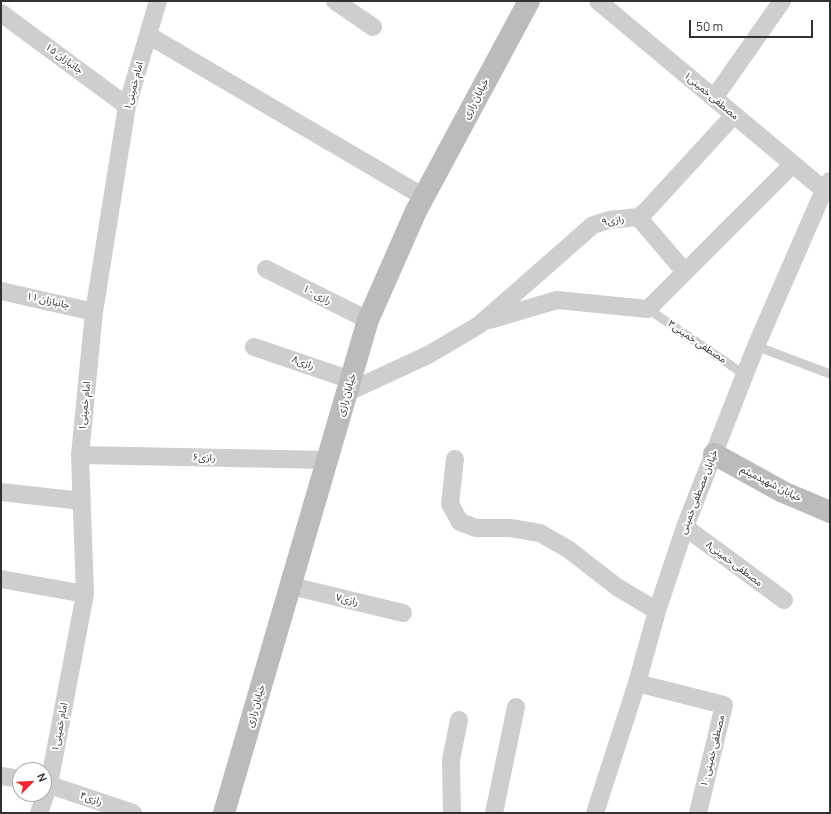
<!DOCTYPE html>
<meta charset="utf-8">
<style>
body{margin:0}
#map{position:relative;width:831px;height:814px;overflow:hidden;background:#fff;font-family:Manrope,sans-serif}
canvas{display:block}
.frame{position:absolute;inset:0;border:2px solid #313131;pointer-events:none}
.north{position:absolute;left:12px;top:762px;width:40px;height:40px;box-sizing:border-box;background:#fff;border:1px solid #adadad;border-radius:50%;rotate:66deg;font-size:11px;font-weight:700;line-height:16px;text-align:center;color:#313131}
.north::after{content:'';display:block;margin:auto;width:14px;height:18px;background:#f6262a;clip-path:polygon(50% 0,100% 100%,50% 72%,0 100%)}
.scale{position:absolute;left:689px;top:20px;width:124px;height:18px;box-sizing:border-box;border:2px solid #313131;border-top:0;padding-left:5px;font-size:12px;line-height:14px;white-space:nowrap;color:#313131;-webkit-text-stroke:3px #fff;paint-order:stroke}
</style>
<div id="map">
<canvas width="831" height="814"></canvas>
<div class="frame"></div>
<div class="north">N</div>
<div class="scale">50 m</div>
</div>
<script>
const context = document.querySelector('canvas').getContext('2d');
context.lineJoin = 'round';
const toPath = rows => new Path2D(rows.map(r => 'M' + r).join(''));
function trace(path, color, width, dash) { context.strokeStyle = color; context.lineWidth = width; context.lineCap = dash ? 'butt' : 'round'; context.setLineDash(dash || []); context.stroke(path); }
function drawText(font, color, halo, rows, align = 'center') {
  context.font = font + ' Manrope,"Noto Sans Arabic",sans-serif'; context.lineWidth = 4; context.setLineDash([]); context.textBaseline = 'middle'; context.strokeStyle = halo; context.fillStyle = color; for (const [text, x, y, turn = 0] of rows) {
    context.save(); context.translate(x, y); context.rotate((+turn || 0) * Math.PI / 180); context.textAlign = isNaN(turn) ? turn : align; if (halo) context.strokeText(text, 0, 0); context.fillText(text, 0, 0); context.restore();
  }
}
const lane = toPath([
 [648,309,745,375],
 [756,346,830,374]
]);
const street = toPath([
 [335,1,373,27],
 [598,1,824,190],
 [1,13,127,106],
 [148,35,424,197],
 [714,98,782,1],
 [638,217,685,272],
 [266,269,368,320],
 [1,291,94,312],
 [489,320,557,300,648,309,793,164],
 [254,347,351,380],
 [348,392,428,355,479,325,593,225,609,220,638,217,645,212,734,115],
 [80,455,328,460],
 [455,459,450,504,460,522,476,528,510,528,540,533,568,549,617,587,657,611],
 [1,492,82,501],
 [685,527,784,600],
 [1,579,85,594],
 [291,586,403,613],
 [637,683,724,705,698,813],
 [1,776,20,779],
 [44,783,133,813],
 [39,813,49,784,85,594,80,455,94,312,127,106,158,1],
 [452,813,451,760,459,720],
 [494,813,516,707],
 [595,813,637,683,657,611,685,527,756,346,824,190,830,181]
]);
const secondary = toPath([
 [714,454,783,492,830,512],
 [224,813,368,320,416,211,529,1]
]);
const streetNames = [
 ["جانبازان ۱۵",64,59,36],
 ["امام خمینی۱",134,86,-75],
 ["مصطفی خمینی۱",711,96,40],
 ["خیابان رازی",476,99,-62],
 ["رازی۹",613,221,-10],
 ["رازی ۱۰",317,295,27],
 ["جانبازان ۱۱",48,301,13],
 ["مصطفی خمینی۳",697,342,34],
 ["رازی۸",303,363,20],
 ["خیابان رازی",347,395,-74],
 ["امام خمینی۱",85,406,-84],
 ["رازی۶",204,458,1],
 ["خیابان شهیدمیثم",771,484,27],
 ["خیابان مصطفی خمینی",699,492,-69],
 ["مصطفی خمینی۸",734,564,37],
 ["رازی۷",347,600,13],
 ["خیابان رازی",256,706,-74],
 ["امام خمینی۱",60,727,-79],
 ["مصطفی خمینی۱۰",713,751,-76],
 ["رازی۴",91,799,19]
];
trace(lane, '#cecece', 9);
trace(street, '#cecece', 18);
trace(secondary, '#bbb', 22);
drawText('10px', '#313131', '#fff', streetNames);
</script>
